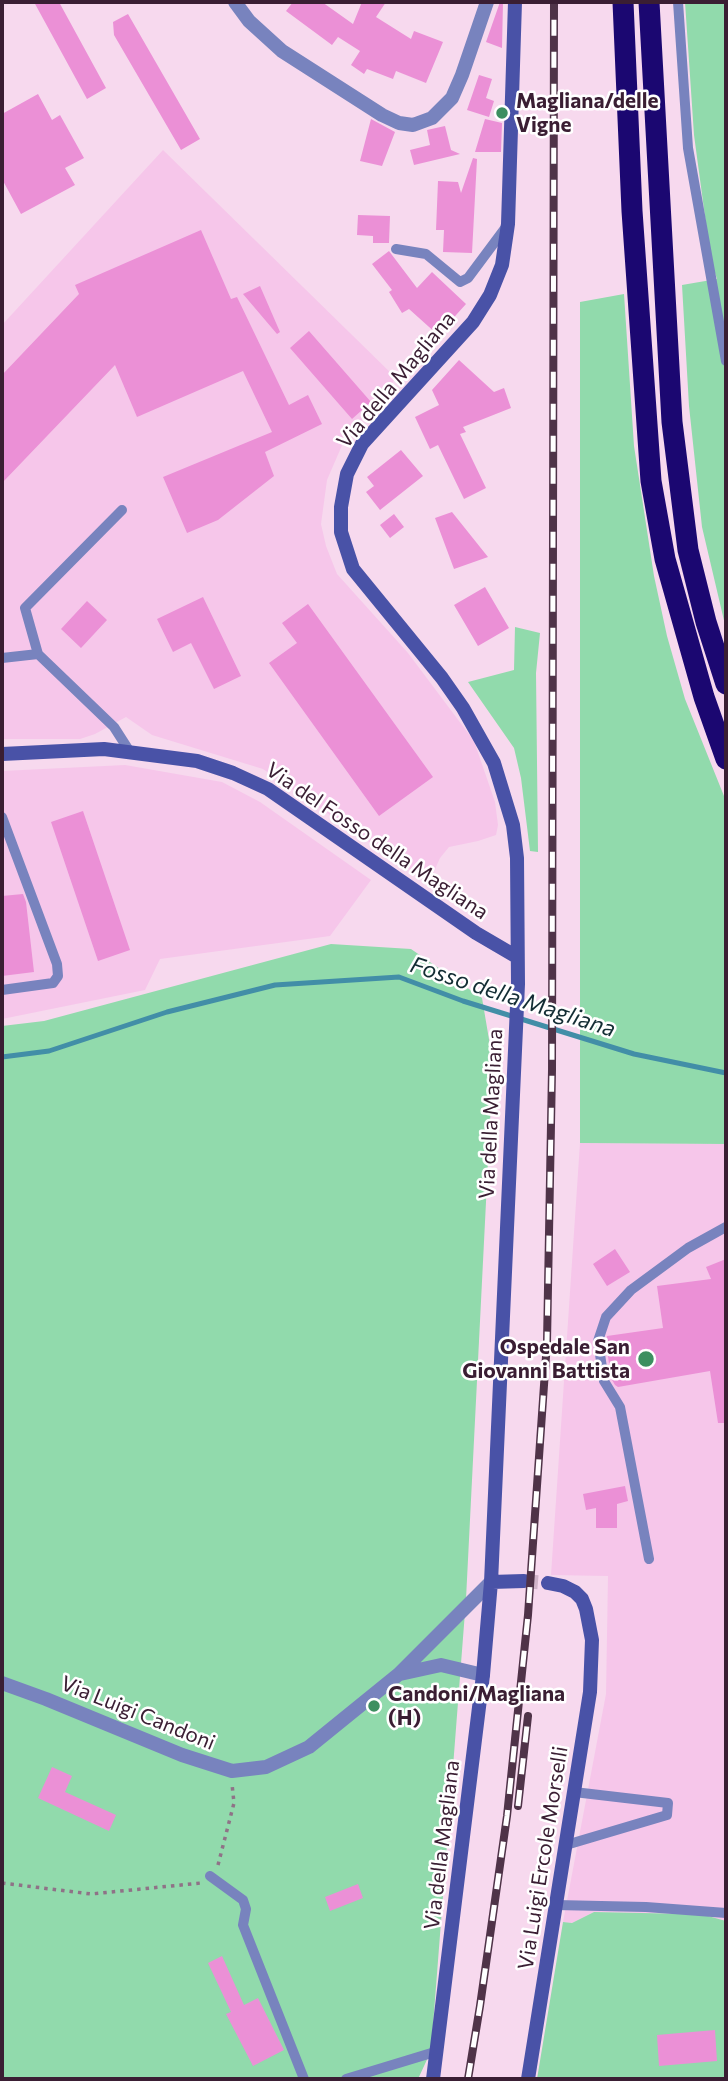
<!DOCTYPE html>
<style>
body{margin:0}
#map{position:relative;width:728px;height:2081px;overflow:hidden;background:#f7d9ee;font-family:Commissioner,sans-serif}
canvas{display:block}
.frame{position:absolute;inset:0;border:4px solid #3a1e33;pointer-events:none}
</style>
<div id="map">
<canvas width="728" height="2081"></canvas>
<div class="frame"></div>
</div>
<script>
const context = document.querySelector('canvas').getContext('2d');
context.lineJoin = 'round';
function fillPath(path, color) { context.fillStyle = color; context.fill(path, 'evenodd'); }
const toPath = rows => new Path2D(rows.map(r => 'M' + r).join(''));
function trace(path, color, width, dash) { context.strokeStyle = color; context.lineWidth = width; context.lineCap = dash ? 'butt' : 'round'; context.setLineDash(dash || []); context.stroke(path); }
function drawText(font, color, halo, rows, align = 'center') {
  context.font = font + ' Commissioner,sans-serif'; context.lineWidth = 5; context.setLineDash([]); context.textBaseline = 'middle'; context.strokeStyle = halo; context.fillStyle = color; for (const [text, x, y, turn = 0] of rows) {
    context.save(); context.translate(x, y); context.rotate((+turn || 0) * Math.PI / 180); context.textAlign = isNaN(turn) ? turn : align; if (halo) context.strokeText(text, 0, 0); context.fillText(text, 0, 0); context.restore();
  }
}
const built = toPath([
 [163,150,396,378,343,443,327,480,321,524,326,546,337,574,408,653,474,741,495,802,498,825,496,835,478,841,449,847,440,858,429,883,263,769,152,735,126,717,95,734,80,739,2,739,2,325],
 [125,765,222,782,260,802,371,880,330,936,160,959,145,990,2,1019,2,771],
 [580,1143,726,1144,726,1921,708,1916,690,1914,594,1912,572,1923,563,1922,606,1694,608,1576,551,1575]
]);
const green = toPath([
 [685,2,726,2,726,629,702,527,689,406,682,285,717,279,711,261,694,135],
 [624,294,634,446,654,576,667,636,685,699,726,801,726,1144,580,1143,580,302],
 [515,627,540,633,536,673,538,852,530,851,521,778,514,748,468,682,514,670],
 [331,944,411,949,482,998,493,1063,466,1599,431,2051,418,2079,2,2079,2,1026,44,1021],
 [594,1912,690,1914,708,1916,726,1921,726,2079,537,2079,563,1922,572,1923]
]);
const stream = toPath([
 [2,1057,49,1051,167,1012,275,985,399,977,463,1001,634,1054,726,1073]
]);
const building = toPath([
 [34,2,59,2,106,88,87,99],
 [293,2,322,2,353,24,362,2,386,2,376,17,411,39,414,31,443,42,426,83,396,71,393,79,367,69,364,74,351,65,360,51,338,37,332,45,286,11],
 [500,2,503,2,502,48,486,42],
 [128,14,200,139,181,150,114,35,113,22],
 [479,75,492,79,486,98,494,101,489,117,467,110],
 [38,94,52,120,60,115,84,158,65,168,75,185,21,214,2,179,2,114],
 [371,119,395,132,382,166,360,161],
 [485,119,502,123,501,152,475,152],
 [445,126,451,150,460,154,414,165,410,150,430,145,427,130],
 [473,158,477,159,472,253,443,252,444,230,436,230,438,181,458,182,461,193],
 [358,215,390,216,389,243,373,243,373,236,357,235],
 [201,230,231,299,237,297,289,405,308,395,322,424,265,452,274,476,218,520,187,533,163,477,272,432,243,371,137,417,115,365,2,483,2,375,79,294,75,285],
 [389,251,417,288,432,272,466,304,438,335,409,309,402,313,389,292,392,290,372,264],
 [260,286,280,332,277,334,243,294],
 [309,331,371,402,352,419,290,348],
 [459,360,494,392,504,388,511,408,463,427,466,432,460,434,486,488,464,499,438,445,430,449,415,417,439,405,432,390],
 [401,450,423,476,380,510,366,492,374,486,367,477],
 [452,512,488,557,454,569,435,518],
 [394,514,404,527,390,538,380,525],
 [485,587,509,628,478,646,454,605],
 [203,597,241,676,214,689,191,643,173,652,157,619],
 [87,601,107,620,81,648,61,629],
 [308,604,433,777,379,816,269,663,297,643,282,623],
 [83,811,130,950,98,961,51,822],
 [23,894,26,902,34,972,2,976,2,896],
 [615,1249,630,1272,607,1286,593,1264],
 [726,1259,726,1423,718,1423,710,1371,618,1387,615,1385,611,1378,606,1342,607,1336,663,1328,657,1286,711,1279,706,1267],
 [625,1486,628,1501,617,1504,617,1528,596,1528,596,1508,586,1510,583,1494],
 [52,1767,72,1776,65,1792,116,1815,109,1831,38,1798],
 [358,1884,363,1898,330,1911,325,1897],
 [222,1956,244,2005,258,1998,284,2050,253,2066,226,2014,231,2012,208,1963],
 [715,2030,717,2061,659,2066,657,2035]
]);
const secondaryTunnel = toPath([
 [524,1581,548,1583]
]);
const path = toPath([
 [218,1865,234,1803,232,1784],
 [2,1883,91,1894,201,1883]
]);
const lane = toPath([
 [678,2,688,148,726,361],
 [396,249,426,254,460,282,468,278,506,227],
 [122,510,25,608,38,654,114,727,130,752],
 [2,658,38,654],
 [2,817,57,964,58,976,53,983,2,990],
 [649,1559,620,1407,604,1381,598,1341,606,1317,631,1290,688,1248,726,1227],
 [566,1845,667,1815,668,1803,574,1792],
 [210,1876,243,1900,246,1909,243,1925,304,2079],
 [556,1905,646,1907,726,1913],
 [346,2079,438,2051]
]);
const street = toPath([
 [235,2,249,21,282,51,382,115,399,123,413,125,432,118,452,98,462,75,487,2],
 [400,1674,441,1665,483,1675],
 [2,1683,46,1699,182,1755,232,1771,266,1767,309,1747,399,1674,491,1582]
]);
const secondary = toPath([
 [2,754,104,749,197,761,233,773,268,789,476,933,517,957],
 [491,1582,524,1581],
 [433,2079,483,1675,491,1582,518,984,517,858,513,825,494,763,463,708,442,678,353,569,341,532,341,507,347,474,362,444,473,322,490,295,502,265,508,224,515,2],
 [528,2079,590,1692,592,1640,586,1609,582,1599,575,1592,563,1586,548,1583]
]);
const highway = toPath([
 [623,2,632,211,651,481,665,559,704,697,726,759],
 [649,2,672,422,688,550,706,622,726,684]
]);
const rail = toPath([
 [518,1806,528,1716],
 [468,2079,480,2006,507,1816,528,1615,547,1342,552,1070,554,2]
]);
const markers = [
 [502,113,7,"#3d8f60"],
 [646,1359,9,"#3d8f60"],
 [374,1706,7,"#3d8f60"]
];
const poiNames = [
 ["Magliana/delle",516,101],
 ["Vigne",516,125],
 ["Ospedale San",630,1347,"right"],
 ["Giovanni Battista",630,1371,"right"],
 ["Candoni/Magliana",388,1694],
 ["(H)",388,1718]
];
const streetNames = [
 ["Via della Magliana",396,380,-50],
 ["Via del Fosso della Magliana",377,841,34],
 ["Via della Magliana",491,1114,-87],
 ["Via Luigi Candoni",138,1713,22],
 ["Via della Magliana",442,1845,-83],
 ["Via Luigi Ercole Morselli",543,1858,-81]
];
const waterNames = [
 ["Fosso della Magliana",513,997,18]
];
fillPath(built, '#f6c6ea');
fillPath(green, '#91daac');
trace(stream, '#428ea7', 5);
fillPath(building, '#eb90d6');
trace(secondaryTunnel, '#d1b4c9', 14, [14, 7]);
trace(path, '#8f7287', 3.5, [3.5, 5]);
trace(lane, '#7883be', 10);
trace(street, '#7883be', 14);
trace(secondary, '#4952a7', 14);
trace(highway, '#1b0771', 21);
trace(rail, '#4f3348', 8);
trace(rail, '#fff', 5, [16]);
for (const [x, y, r, color] of markers) { const dot = new Path2D(); dot.arc(x, y, r, 0, 2 * Math.PI); context.fillStyle = color; context.fill(dot); trace(dot, '#fff', 2.5); }
drawText('bold 21px', '#3a1e33', '#fff', poiNames, 'left');
drawText('21px', '#3a1e33', '#fff', streetNames);
drawText('italic 23px', '#132d34', '#fff', waterNames);
</script>
